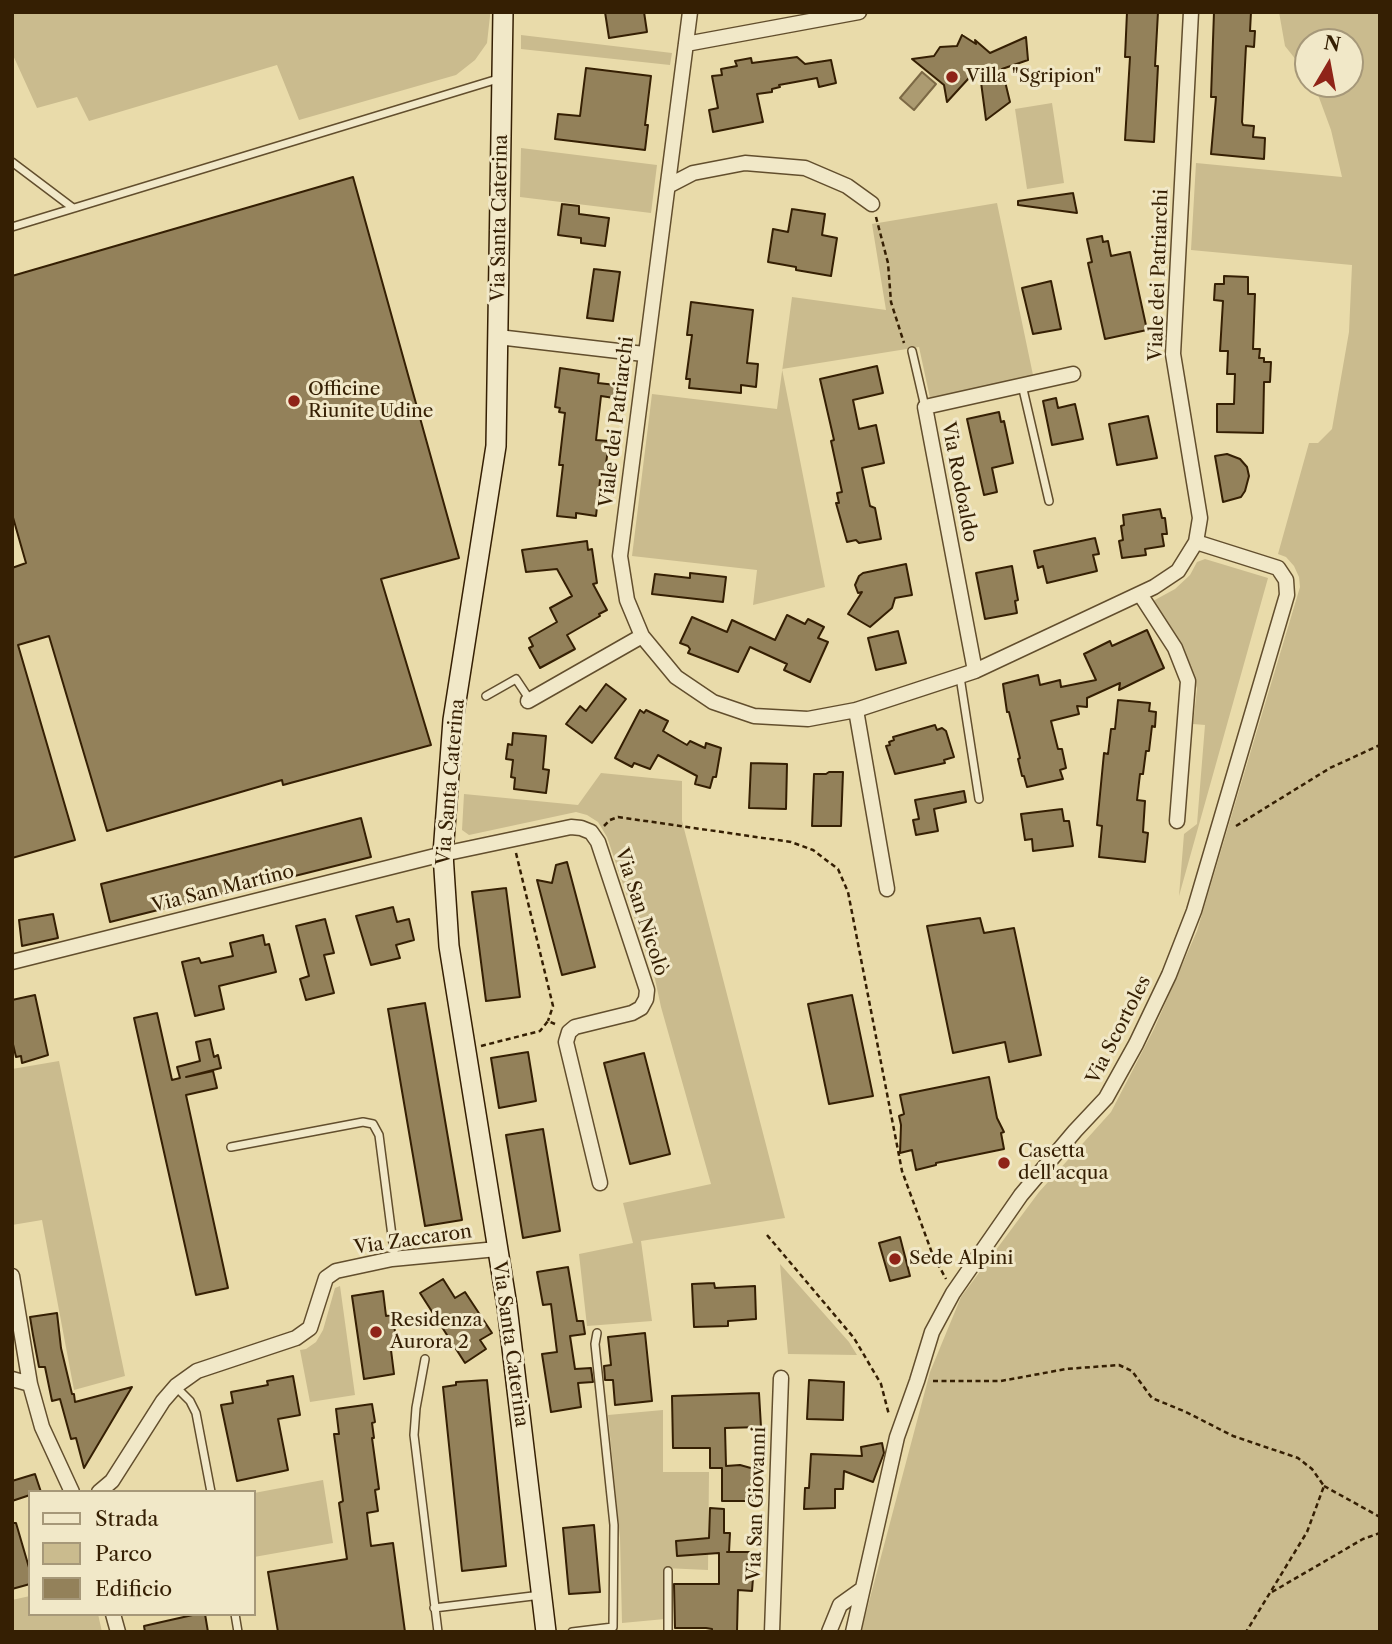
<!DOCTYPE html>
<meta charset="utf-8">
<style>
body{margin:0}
#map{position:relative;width:1392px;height:1644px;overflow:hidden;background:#e9dbaa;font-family:"Libre Caslon Text",serif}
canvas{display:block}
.frame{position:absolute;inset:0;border:14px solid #351f03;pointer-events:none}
.legend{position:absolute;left:28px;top:1490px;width:228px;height:126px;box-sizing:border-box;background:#f1e8c8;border:2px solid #a69879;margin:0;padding:9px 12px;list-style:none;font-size:21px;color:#351f03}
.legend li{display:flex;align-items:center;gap:14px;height:35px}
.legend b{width:35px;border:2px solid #a69879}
.north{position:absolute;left:1294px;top:28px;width:70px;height:70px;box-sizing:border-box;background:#f1e8c8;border:2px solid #a69879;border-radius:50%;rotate:10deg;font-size:19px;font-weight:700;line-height:28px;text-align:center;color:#351f03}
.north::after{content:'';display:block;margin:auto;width:24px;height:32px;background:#8f2418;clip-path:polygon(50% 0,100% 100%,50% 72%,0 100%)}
</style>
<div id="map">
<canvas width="1392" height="1644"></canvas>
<div class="frame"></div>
<ul class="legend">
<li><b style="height:9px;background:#f1e8c8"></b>Strada</li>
<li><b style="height:19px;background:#cabb8e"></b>Parco</li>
<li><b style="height:19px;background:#93815a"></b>Edificio</li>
</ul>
<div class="north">N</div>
</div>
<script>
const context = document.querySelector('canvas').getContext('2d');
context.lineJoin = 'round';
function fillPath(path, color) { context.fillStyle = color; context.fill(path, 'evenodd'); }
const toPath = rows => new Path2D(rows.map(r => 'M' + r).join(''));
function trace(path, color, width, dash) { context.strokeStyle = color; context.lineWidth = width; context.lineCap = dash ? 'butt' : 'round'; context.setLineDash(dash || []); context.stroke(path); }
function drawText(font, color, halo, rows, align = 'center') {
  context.font = font + ' "Libre Caslon Text",serif'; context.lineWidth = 6; context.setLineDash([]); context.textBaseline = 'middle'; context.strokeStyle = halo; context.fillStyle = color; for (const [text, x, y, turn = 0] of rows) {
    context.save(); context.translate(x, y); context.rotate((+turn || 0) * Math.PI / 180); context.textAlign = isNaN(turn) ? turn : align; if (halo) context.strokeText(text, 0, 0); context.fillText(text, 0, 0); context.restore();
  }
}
const green = toPath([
 [12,12,490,12,490,16,487,43,475,60,456,75,299,120,277,65,89,121,77,97,37,108,12,53],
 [1279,12,1380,12,1380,1632,861,1632,930,1372,961,1297,1039,1192,1111,1112,1154,1029,1197,931,1300,587,1299,577,1294,566,1286,557,1278,554,1309,443,1318,443,1332,429,1349,332,1352,265,1191,250,1196,163,1342,177,1331,130,1314,84,1350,84,1350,42,1308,42,1308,75,1285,46],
 [521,35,672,53,670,65,521,49],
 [1052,103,1064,183,1027,189,1015,109],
 [521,148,657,165,651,213,520,197],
 [997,203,1033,375,930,398,919,347,782,369,825,587,753,605,757,570,632,556,652,394,777,409,792,297,886,310,872,224],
 [1205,559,1268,578,1179,896,1184,834,1197,824,1205,725,1193,724,1197,689,1193,675,1180,642,1153,601,1175,589,1190,575,1197,562],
 [601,773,682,781,682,821,785,1218,641,1241,652,1321,587,1326,579,1254,633,1243,623,1203,711,1184,661,1007,655,979,607,837,598,822,587,815,576,812,469,835,462,830,464,794,578,805],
 [59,1061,125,1376,74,1390,42,1220,12,1225,12,1069],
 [780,1264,849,1342,857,1355,788,1354],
 [340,1286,355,1395,310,1402,300,1350,306,1349,316,1342,323,1330,335,1288],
 [663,1410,663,1472,709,1472,708,1570,664,1568,665,1619,622,1623,620,1538,608,1415],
 [323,1480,333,1543,254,1557,254,1493],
 [30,1596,30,1614,98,1614,102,1632,12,1632,12,1600]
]);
const water = toPath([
 [922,72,936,84,914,110,900,98,922,72]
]);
const building = toPath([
 [605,12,644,12,647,32,609,38,605,12],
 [1127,12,1158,12,1155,66,1158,66,1154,142,1125,140,1130,57,1125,57,1127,12],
 [1214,12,1251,12,1250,31,1255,31,1254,47,1246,46,1242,122,1243,125,1254,126,1253,137,1265,138,1264,159,1211,154,1216,97,1211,97,1214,12],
 [962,35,976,44,975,40,990,53,1026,37,1028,60,1002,69,1010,102,986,120,979,67,947,102,944,85,912,59,934,56,940,47,957,46,962,35],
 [797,57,805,64,831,60,836,83,819,87,817,78,779,85,780,87,772,89,772,92,757,94,763,122,713,132,709,110,718,108,712,76,722,75,721,69,737,66,735,61,751,58,752,63,797,57],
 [586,68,651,76,645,125,648,125,645,150,555,139,558,114,580,116,586,68],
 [353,177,459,558,381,579,431,745,283,785,282,780,107,831,49,636,18,645,75,840,12,858,12,568,26,563,12,514,12,276,353,177],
 [1073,193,1077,213,1018,205,1018,201,1073,193],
 [562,204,579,206,579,214,609,218,605,246,581,243,581,238,558,235,562,204],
 [792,209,825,214,822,235,837,238,831,276,796,270,796,267,768,262,773,229,788,232,792,209],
 [1102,236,1103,242,1108,241,1111,256,1130,252,1147,330,1105,339,1088,263,1092,262,1087,239,1102,236],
 [594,269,620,272,613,321,587,318,594,269],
 [1224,276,1248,277,1248,294,1255,294,1253,349,1260,349,1259,358,1264,358,1264,362,1271,362,1270,382,1264,382,1263,433,1217,432,1217,404,1234,404,1235,374,1227,374,1228,351,1220,351,1223,301,1214,300,1215,284,1224,284,1224,276],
 [1051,281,1061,329,1033,334,1022,288,1051,281],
 [691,302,753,310,747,363,758,364,756,387,741,385,741,393,689,388,690,379,686,379,692,335,687,335,691,302],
 [877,366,883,393,853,400,859,429,876,425,884,463,862,468,870,506,875,508,881,539,859,543,856,540,847,542,836,503,839,503,837,493,842,492,831,441,834,440,820,379,877,366],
 [560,368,599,374,598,383,616,385,614,398,601,396,596,440,609,441,605,472,601,472,596,516,576,513,576,518,557,516,563,465,559,465,565,413,559,412,560,408,555,407,560,368],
 [1056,398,1058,408,1075,404,1083,439,1052,445,1043,401,1056,398],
 [999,412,1001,422,1004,421,1013,463,992,468,997,492,984,495,967,419,999,412],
 [1148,416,1157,458,1117,465,1109,424,1148,416],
 [1227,454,1240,459,1247,467,1249,476,1245,491,1241,497,1223,502,1215,456,1227,454],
 [1160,509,1162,518,1165,518,1167,534,1162,534,1164,546,1145,549,1146,555,1122,558,1119,541,1123,540,1121,526,1124,525,1123,515,1160,509],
 [1095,538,1099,554,1093,555,1097,571,1047,583,1043,566,1038,568,1034,551,1095,538],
 [587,541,588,550,592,549,597,583,593,584,607,610,599,614,600,616,567,635,575,649,540,668,529,648,533,646,529,638,557,622,550,608,572,596,557,569,526,572,522,550,587,541],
 [906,564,912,595,895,598,892,608,870,627,848,614,862,592,858,593,855,585,859,576,863,573,906,564],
 [1012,566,1018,600,1015,601,1017,613,985,619,976,573,1012,566],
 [690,573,726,577,723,602,652,594,655,574,690,578,690,573],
 [787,615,805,624,808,619,824,627,818,638,828,642,810,682,784,670,787,664,750,647,738,672,688,653,690,649,688,646,680,643,692,617,727,632,732,620,775,640,787,615],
 [1147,630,1164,668,1119,690,1120,683,1087,698,1087,707,1077,706,1079,714,1051,721,1058,749,1062,749,1066,768,1060,770,1063,779,1027,787,1024,776,1022,776,1018,759,1020,758,1009,712,1007,712,1003,684,1038,675,1040,685,1060,680,1061,687,1096,680,1084,654,1110,641,1112,646,1147,630],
 [898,631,906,663,876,670,868,638,898,631],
 [606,684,626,699,592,743,566,724,580,706,586,711,606,684],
 [1118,700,1150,703,1149,711,1156,712,1155,727,1152,726,1149,751,1146,751,1143,774,1140,774,1137,800,1145,801,1143,832,1148,833,1145,862,1099,857,1102,826,1097,825,1104,753,1108,754,1111,729,1115,729,1118,700],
 [640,710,644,713,646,710,668,721,663,731,687,745,690,741,705,748,706,743,721,748,716,777,713,777,710,788,695,784,697,776,658,755,650,769,634,763,632,767,615,758,640,710],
 [935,725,937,730,942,728,946,731,954,757,944,760,945,763,895,774,886,746,890,745,889,742,894,740,893,737,935,725],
 [513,733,546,736,543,769,549,770,546,793,514,789,515,778,511,777,513,760,506,759,508,744,512,745,513,733],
 [751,763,787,764,786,809,749,808,751,763],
 [829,772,843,772,841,826,812,826,814,774,826,774,829,772],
 [964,791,966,802,934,809,938,831,916,835,913,820,919,819,915,800,964,791],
 [1062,809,1064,821,1069,821,1073,846,1033,851,1032,839,1025,840,1021,814,1062,809],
 [361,818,371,857,110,922,101,884,361,818],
 [567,862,595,967,562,975,537,880,552,883,556,865,567,862],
 [506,888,520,997,486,1001,472,892,506,888],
 [393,907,397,922,409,919,414,940,396,945,400,958,371,965,356,916,393,907],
 [53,914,58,938,22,946,19,920,53,914],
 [980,918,984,933,1014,928,1041,1055,1009,1062,1005,1042,953,1053,927,926,980,918],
 [325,919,334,953,324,955,334,993,306,1000,300,979,309,976,296,926,325,919],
 [263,935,265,945,269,944,276,972,219,986,224,1009,195,1016,182,962,199,958,201,963,233,956,230,943,263,935],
 [35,995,48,1055,22,1063,21,1056,16,1057,12,1040,12,1000,35,995],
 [852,995,873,1096,829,1104,808,1004,852,995],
 [425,1003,462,1220,425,1226,388,1009,425,1003],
 [157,1013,172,1080,180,1078,177,1067,200,1061,196,1042,210,1039,214,1057,218,1055,221,1068,186,1077,213,1071,217,1088,186,1095,228,1288,196,1295,134,1018,157,1013],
 [528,1052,536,1101,499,1108,491,1058,528,1052],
 [644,1053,670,1154,630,1164,604,1063,644,1053],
 [989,1077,997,1118,1004,1132,1001,1133,1004,1149,936,1163,936,1165,916,1170,912,1150,900,1153,901,1125,899,1116,904,1114,900,1095,989,1077],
 [543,1129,560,1231,523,1238,506,1135,543,1129],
 [900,1237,910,1276,890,1281,879,1243,900,1237],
 [568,1267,577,1321,583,1321,585,1334,570,1336,575,1369,591,1368,593,1382,578,1383,581,1407,551,1412,542,1354,557,1352,551,1304,543,1305,537,1272,568,1267],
 [443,1279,455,1298,465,1292,492,1333,480,1340,486,1349,465,1363,420,1293,443,1279],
 [714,1283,715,1288,755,1286,756,1319,728,1321,728,1326,694,1327,692,1284,714,1283],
 [383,1291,386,1316,393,1315,397,1349,391,1350,394,1374,364,1379,352,1296,383,1291],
 [57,1313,61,1348,72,1394,74,1394,75,1402,132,1387,84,1468,76,1438,71,1439,60,1399,52,1401,45,1367,39,1367,33,1335,30,1317,57,1313],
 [645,1333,652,1401,615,1405,613,1380,605,1380,604,1366,611,1365,608,1337,645,1333],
 [293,1376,300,1415,278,1419,288,1470,237,1481,221,1405,233,1403,231,1392,268,1385,267,1381,293,1376],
 [487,1380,506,1566,462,1571,443,1387,456,1385,456,1382,487,1380],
 [809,1380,844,1382,843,1420,807,1419,809,1380],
 [759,1393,761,1427,725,1428,726,1466,740,1465,758,1470,758,1501,722,1501,722,1468,710,1468,710,1448,673,1448,672,1396,759,1393],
 [372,1404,375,1422,372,1423,374,1438,372,1438,379,1489,375,1490,378,1511,367,1513,371,1546,393,1543,405,1632,278,1632,268,1572,347,1559,339,1503,343,1501,334,1434,339,1434,336,1409,372,1404],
 [882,1443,884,1453,873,1482,844,1471,843,1489,835,1489,835,1508,804,1509,805,1488,809,1488,811,1454,862,1456,861,1447,882,1443],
 [35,1474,41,1492,30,1492,30,1495,12,1501,12,1481,35,1474],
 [710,1508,724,1509,724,1533,730,1533,729,1552,727,1552,755,1552,752,1591,738,1590,737,1632,712,1632,712,1629,706,1628,675,1628,674,1584,719,1584,719,1553,677,1556,676,1541,709,1538,710,1508],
 [12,1523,16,1523,30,1571,30,1584,12,1589,12,1523],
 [594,1525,600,1592,569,1594,563,1528,594,1525],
 [197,1614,205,1614,208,1632,145,1632,144,1626,197,1614]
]);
const path = toPath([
 [876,217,888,263,891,302,904,343],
 [604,826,610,820,618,817,791,842,813,850,838,869,848,892,902,1171,932,1253,946,1279],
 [1236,826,1330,768,1380,745],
 [516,853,553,1006,548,1021],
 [481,1046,540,1031,548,1021,555,1024],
 [767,1235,854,1338,881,1384,889,1415],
 [933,1381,1001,1381,1066,1369,1119,1365,1132,1371,1152,1398,1186,1412,1233,1436,1298,1458,1312,1469,1324,1486,1307,1532,1246,1632],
 [1324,1486,1380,1517],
 [1272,1592,1363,1539,1380,1533]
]);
const lane = toPath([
 [12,162,73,208],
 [12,227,501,78],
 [912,351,925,407],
 [1022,385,1049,501],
 [960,677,979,799],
 [486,696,516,679,530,700],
 [231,1147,363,1122,373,1124,379,1135,395,1259],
 [425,1359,416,1408,414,1435,438,1632],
 [176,1387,190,1401,196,1413,211,1492],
 [668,1571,668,1632],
 [434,1608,541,1595],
 [235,1614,238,1632],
 [572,1632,613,1627,614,1525,595,1344,597,1333]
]);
const street = toPath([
 [690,12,620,556,627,600,642,636,676,677,713,702,754,716,808,719,856,710,975,671,1154,587,1178,571,1196,542,1200,518,1173,354,1191,12],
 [686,44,859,12],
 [668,186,693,173,745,163,805,168,847,186,872,204],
 [498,337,644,354],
 [1140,594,1175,648,1188,681,1177,821],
 [975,671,925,407,1073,374],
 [528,701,642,636],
 [856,710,887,889],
 [12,962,443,854,571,827,581,828,591,832,598,842,647,990,646,999,641,1008,632,1013,575,1027,569,1032,566,1042,600,1183],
 [12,1276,30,1384,42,1427,72,1492],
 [12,1379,30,1384],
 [99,1492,112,1481,163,1401,176,1386,197,1371,296,1338,310,1328,326,1278,336,1271,392,1259,497,1249],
 [113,1614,118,1632],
 [772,1632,781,1378],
 [829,1632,840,1605,861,1590],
 [853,1632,897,1437,917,1381,932,1332,953,1293,1021,1195,1075,1131,1106,1098,1136,1044,1169,975,1194,911,1287,595,1286,580,1278,568,1196,542]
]);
const secondary = toPath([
 [503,12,496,446,453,720,443,854,449,946,507,1306,546,1632]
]);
const markers = [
 [952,77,7,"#8f2418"],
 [294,401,7,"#8f2418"],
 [1004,1163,7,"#8f2418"],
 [895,1259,7,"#8f2418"],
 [376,1332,7,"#8f2418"]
];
const poiNames = [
 ["Villa \"Sgripion\"",966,77],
 ["Officine",308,390],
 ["Riunite Udine",308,412],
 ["Casetta",1018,1152],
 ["dell'acqua",1018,1174],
 ["Sede Alpini",909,1259],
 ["Residenza",390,1321],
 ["Aurora 2",390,1343]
];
const streetNames = [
 ["Via Santa Caterina",500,218,-89],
 ["Viale dei Patriarchi",1159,275,-88],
 ["Viale dei Patriarchi",617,422,-83],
 ["Via Rodoaldo",959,482,79],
 ["Via Santa Caterina",451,782,-85],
 ["Via San Martino",223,889,-14],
 ["Via San Nicolò",641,912,72],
 ["Via Scortoles",1119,1030,-63],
 ["Via Zaccaron",413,1240,-8],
 ["Via Santa Caterina",510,1344,82],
 ["Via San Giovanni",757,1504,-88]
];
fillPath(green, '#cabb8e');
fillPath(water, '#ac9b71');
trace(water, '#7c6945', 2);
fillPath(building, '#93815a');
trace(building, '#351f03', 2);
trace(lane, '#624e2d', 10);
trace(street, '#624e2d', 17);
trace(secondary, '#351f03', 22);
trace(path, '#351f03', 2.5, [5, 3.5]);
trace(lane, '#f1e8c8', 7);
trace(street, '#f1e8c8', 14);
trace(secondary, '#f1e8c8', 19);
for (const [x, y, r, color] of markers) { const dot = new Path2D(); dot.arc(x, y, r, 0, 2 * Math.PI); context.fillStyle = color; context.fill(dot); trace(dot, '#f1e8c8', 2.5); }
drawText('19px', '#351f03', '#f1e8c8', poiNames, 'left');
drawText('19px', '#351f03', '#f1e8c8', streetNames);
</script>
